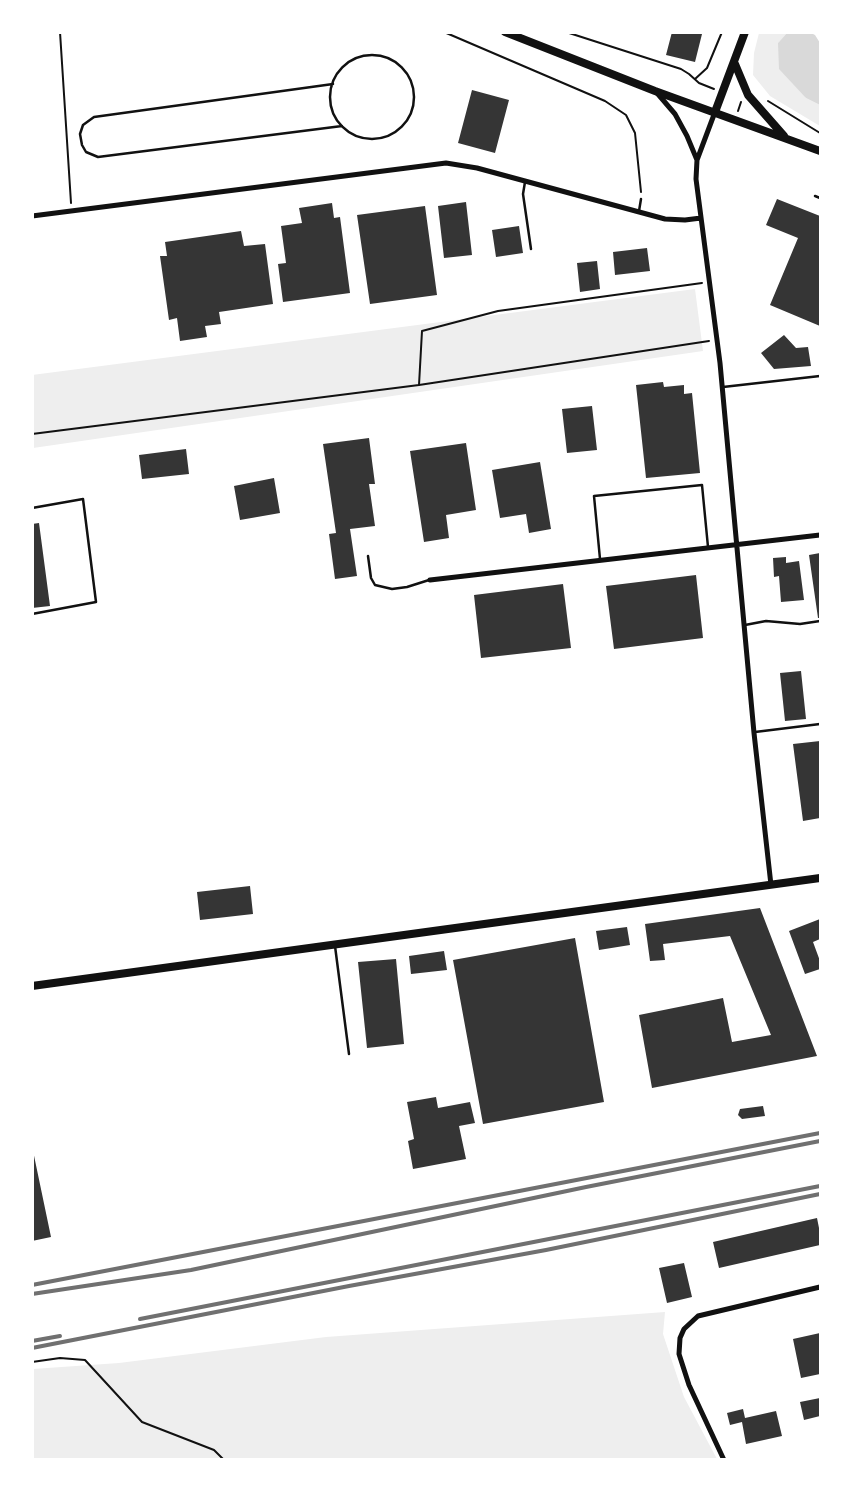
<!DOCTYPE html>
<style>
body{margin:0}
#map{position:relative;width:853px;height:1492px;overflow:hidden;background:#fff;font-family:"Public Sans",sans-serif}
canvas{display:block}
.frame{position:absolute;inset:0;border:34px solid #fff;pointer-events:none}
</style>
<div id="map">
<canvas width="853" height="1492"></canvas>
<div class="frame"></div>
</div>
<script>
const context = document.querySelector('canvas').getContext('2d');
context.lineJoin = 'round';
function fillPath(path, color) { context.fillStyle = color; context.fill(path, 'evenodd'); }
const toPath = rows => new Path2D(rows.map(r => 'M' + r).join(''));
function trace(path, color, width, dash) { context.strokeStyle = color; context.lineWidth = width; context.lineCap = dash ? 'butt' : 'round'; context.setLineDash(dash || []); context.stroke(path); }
const green = toPath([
 [759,33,787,33,778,43,806,98,820,105,820,126,770,96,753,75,754,53],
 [695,289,703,351,33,448,32,375],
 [665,1312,663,1334,684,1397,717,1459,33,1460,33,1369,119,1363,326,1337]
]);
const water = toPath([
 [809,32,815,35,820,43,820,105,806,98,779,69,778,43,787,33]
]);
const building = toPath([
 [672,32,693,32,702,34,695,62,666,55],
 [472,90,509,100,495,153,458,143],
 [777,199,820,216,820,326,770,305,798,238,766,225],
 [466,202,472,255,444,258,438,206],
 [332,203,334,218,340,217,350,293,283,302,278,264,286,263,281,226,302,223,299,208],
 [425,206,437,295,370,304,357,215],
 [519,226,523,253,496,257,492,230],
 [241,231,244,246,265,244,273,304,219,312,221,324,205,326,207,337,180,341,177,318,169,320,160,256,167,256,165,242],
 [647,248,650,271,615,275,613,252],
 [597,261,600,289,580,292,577,263],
 [784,335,796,348,808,347,811,366,774,369,761,353],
 [663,382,664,387,684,385,684,394,692,393,700,473,646,478,636,385],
 [592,406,597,450,567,453,562,409],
 [369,438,375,484,369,484,375,526,350,529,357,576,335,579,329,534,336,533,323,444],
 [466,443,476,510,446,515,449,538,424,542,410,451],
 [186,449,189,474,142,479,139,455],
 [540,462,551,529,529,533,526,514,500,518,492,470],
 [274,478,280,513,240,520,234,486],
 [39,523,50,606,32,608,32,524],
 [820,553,820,618,818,618,809,555],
 [786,557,786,563,799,561,804,600,781,602,779,576,774,577,773,558],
 [696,575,703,638,614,649,606,586],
 [563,584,571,648,481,658,474,595],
 [801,671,806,719,785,721,780,673],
 [820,741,820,818,803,821,793,744],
 [250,886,253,914,200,920,197,892],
 [760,908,817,1056,652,1088,639,1015,723,998,732,1042,771,1035,730,936,663,944,665,960,650,961,645,924],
 [820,919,820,939,813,942,820,961,820,969,805,974,789,931],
 [627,927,630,945,599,950,596,931],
 [575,938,604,1102,483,1124,453,960],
 [444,951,447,970,411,974,409,956],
 [396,959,404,1044,367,1048,358,962],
 [436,1097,438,1108,470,1102,475,1123,459,1126,466,1159,413,1169,408,1141,414,1139,407,1102],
 [763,1106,765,1116,742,1119,738,1115,740,1109],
 [32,1146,51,1237,32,1241],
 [817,1218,820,1233,820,1245,719,1268,713,1242],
 [684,1263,692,1297,667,1303,659,1268],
 [820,1333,820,1374,801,1378,793,1339],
 [820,1398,820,1416,804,1420,800,1402],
 [743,1409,745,1418,776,1411,782,1436,746,1444,742,1422,730,1425,727,1413]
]);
const path = toPath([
 [60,32,71,203],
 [444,32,605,101,626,115,635,133,641,192],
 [566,32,681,69,689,74,699,83,714,89],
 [695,79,707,68,722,32],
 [768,101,820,133],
 [738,111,741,102],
 [419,385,422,331,498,311,702,283],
 [32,434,419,385,709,341],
 [32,1362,60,1358,85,1360,142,1422,214,1450,224,1460]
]);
const service = toPath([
 '330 97a42 42 0 1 1 84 0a42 42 0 1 1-84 0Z',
 [333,84,94,117,83,125,80,134,82,145,86,152,98,157,342,126],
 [525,182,523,194,531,249],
 [815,196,820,198],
 [639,211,641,199],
 [723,387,820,376],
 [32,508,83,499,96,602,32,614],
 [368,556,371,578,375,585,392,589,407,587,429,580],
 [600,559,594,496,702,485,708,547],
 [745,625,766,621,800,624,820,621],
 [755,732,820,724],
 [335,946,349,1054]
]);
const minor = toPath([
 [657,93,675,114,687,136,697,160],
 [715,112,697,160,696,179,720,363,754,733,771,885],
 [32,216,446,163,477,168,665,219,685,220,701,218],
 [430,580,820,535],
 [724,1460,689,1385,679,1354,680,1338,684,1329,698,1316,820,1287]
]);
const secondary = toPath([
 [505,32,655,91,820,151],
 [735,64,748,95,784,136],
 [715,112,745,32],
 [32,986,820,878]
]);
const rail = toPath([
 [32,1285,820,1133],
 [32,1294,191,1270,586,1187,820,1141],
 [140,1319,820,1186],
 [32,1341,60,1336],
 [32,1348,349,1286,546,1250,820,1194]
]);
fillPath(green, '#eee');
fillPath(water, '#d9d9d9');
fillPath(building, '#353535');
trace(path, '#111', 2);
trace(service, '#111', 2.5);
trace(minor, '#111', 5);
trace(secondary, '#111', 8);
trace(rail, '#707070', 4);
</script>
